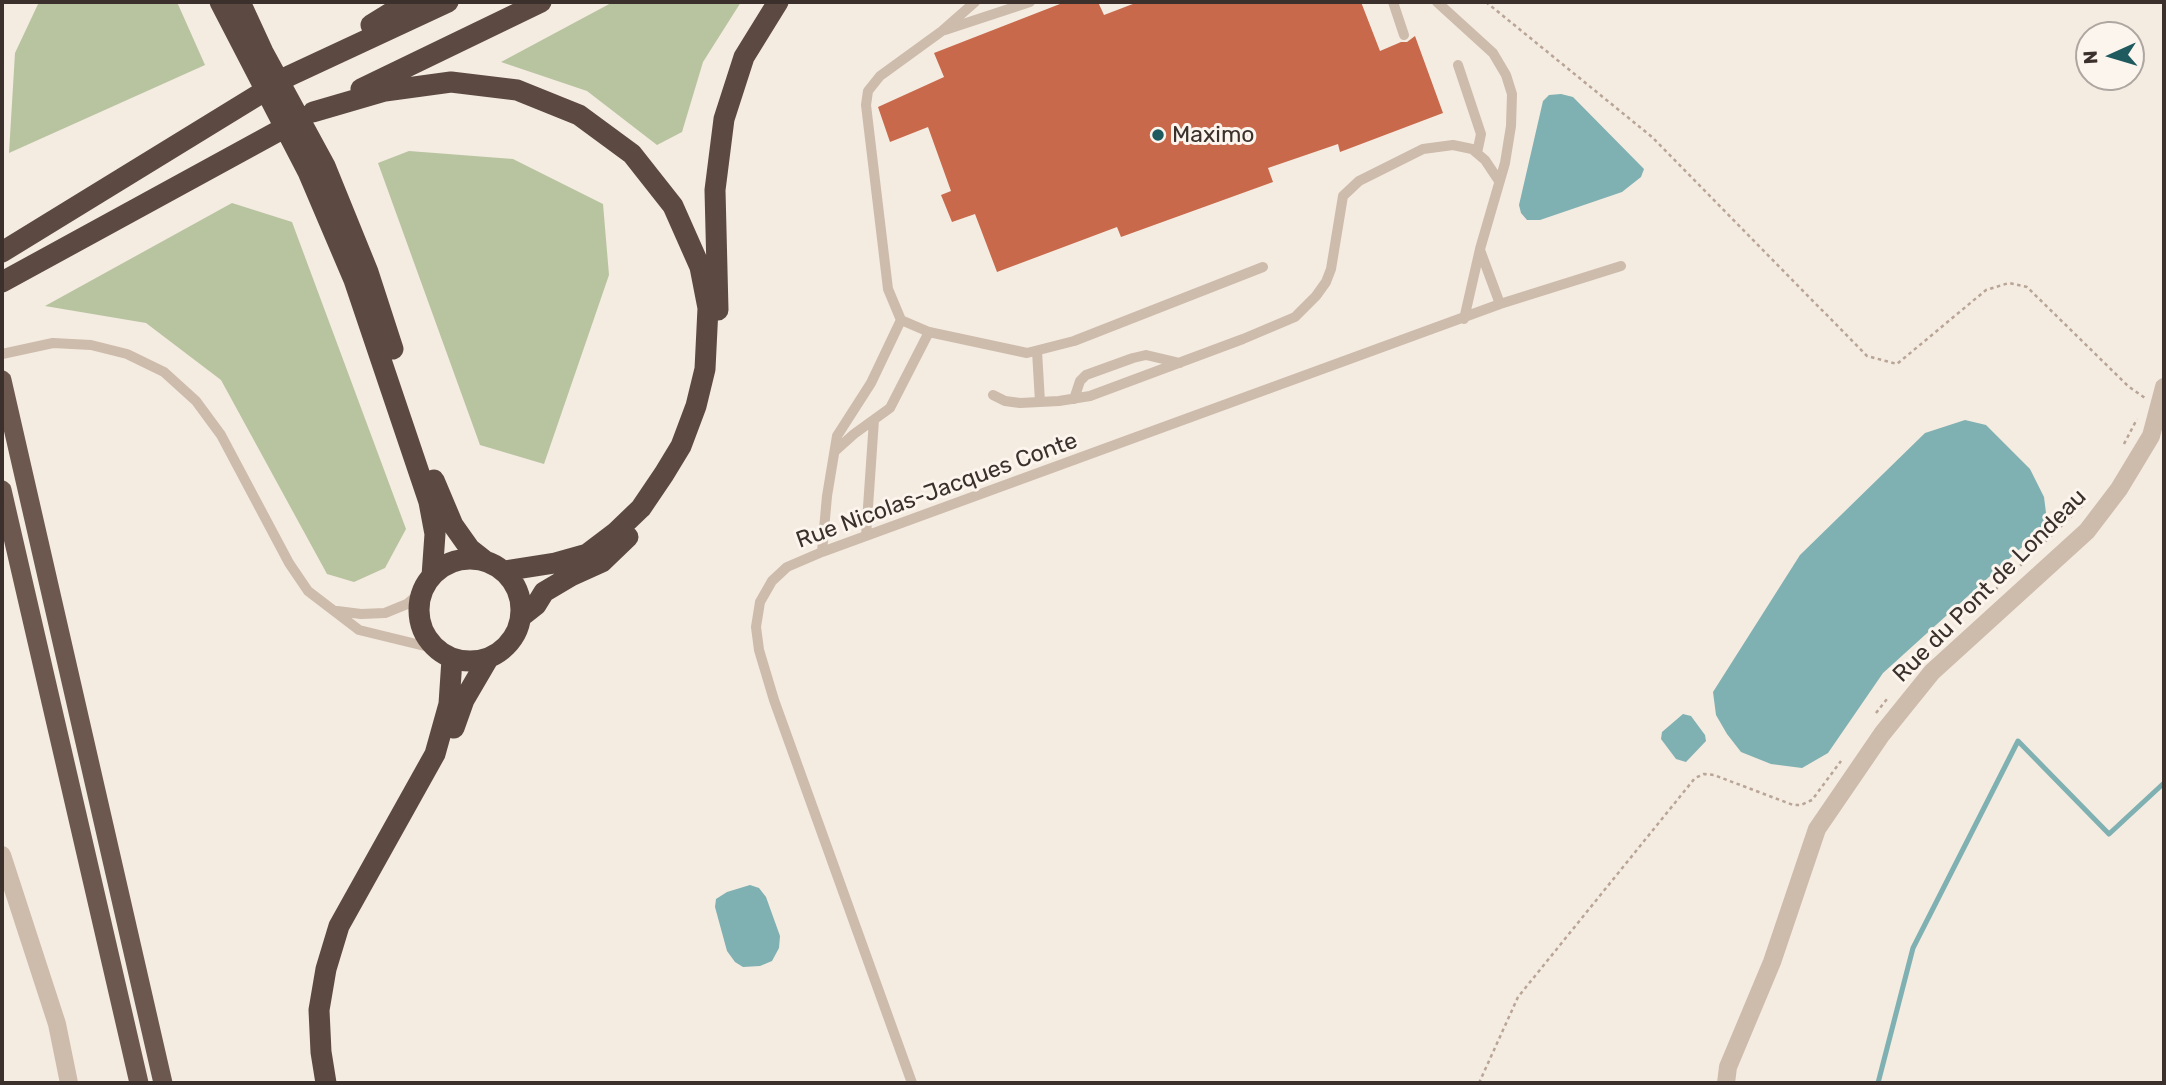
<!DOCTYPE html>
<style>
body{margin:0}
#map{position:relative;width:2166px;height:1085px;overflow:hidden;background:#f4ebe1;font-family:Rubik,sans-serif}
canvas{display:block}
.frame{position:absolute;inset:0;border:4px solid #3b302b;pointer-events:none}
.north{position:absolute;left:2075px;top:21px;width:70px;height:70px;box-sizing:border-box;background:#fbf5ee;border:2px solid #aea6a0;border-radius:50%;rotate:266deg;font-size:19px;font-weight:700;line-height:28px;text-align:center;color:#3b302b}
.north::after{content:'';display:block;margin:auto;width:24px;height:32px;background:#1f5a5e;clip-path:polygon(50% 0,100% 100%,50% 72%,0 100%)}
</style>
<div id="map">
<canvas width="2166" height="1085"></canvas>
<div class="frame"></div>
<div class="north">N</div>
</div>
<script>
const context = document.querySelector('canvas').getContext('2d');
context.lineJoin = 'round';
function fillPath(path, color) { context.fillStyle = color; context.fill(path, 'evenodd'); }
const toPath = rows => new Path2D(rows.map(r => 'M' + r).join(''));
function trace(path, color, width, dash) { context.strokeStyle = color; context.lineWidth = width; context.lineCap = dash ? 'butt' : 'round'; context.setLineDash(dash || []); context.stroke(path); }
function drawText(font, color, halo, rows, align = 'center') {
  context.font = font + ' Rubik,sans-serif'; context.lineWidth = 6; context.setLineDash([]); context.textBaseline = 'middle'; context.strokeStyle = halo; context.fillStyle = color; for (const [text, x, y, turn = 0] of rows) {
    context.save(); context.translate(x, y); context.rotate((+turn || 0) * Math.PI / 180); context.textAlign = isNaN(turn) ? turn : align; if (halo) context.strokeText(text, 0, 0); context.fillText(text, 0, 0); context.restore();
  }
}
const green = toPath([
 [39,2,177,2,205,65,9,153,15,53],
 [613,2,741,2,703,62,682,132,657,145,587,91,501,62],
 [409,151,513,159,603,204,609,275,544,464,480,445,378,163],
 [232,203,292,222,406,529,385,568,354,582,327,574,221,380,146,323,45,306]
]);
const water = toPath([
 [1561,94,1573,97,1644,169,1641,177,1622,192,1540,220,1527,220,1521,213,1519,205,1543,101,1549,95],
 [1965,420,1986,425,2030,469,2044,497,2047,521,2031,539,1883,673,1828,753,1802,768,1771,764,1741,752,1727,734,1716,715,1713,692,1800,555,1925,433],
 [1683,714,1691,716,1705,735,1706,741,1686,762,1676,759,1661,739,1662,732],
 [750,885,759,888,766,897,780,936,779,948,772,961,760,966,743,967,735,962,727,951,715,907,716,899,727,892]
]);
const stream = toPath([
 [1878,1083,1913,948,2018,741,2109,834,2164,783]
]);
const building = toPath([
 [1065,2,1098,2,1104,15,1138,2,1361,2,1380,51,1401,42,1407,42,1415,36,1443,113,1340,152,1338,144,1268,168,1273,182,1121,237,1117,227,997,272,975,214,952,222,941,195,951,191,928,127,890,142,878,107,944,77,934,53]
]);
const path = toPath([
 [1486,2,1652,137,1867,356,1897,364,1986,290,2009,283,2027,287,2128,386,2145,398],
 [2124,444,2137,419],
 [1995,590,2086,502],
 [1876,713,1887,699],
 [1479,1083,1518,997,1695,778,1704,774,1714,775,1793,805,1801,805,1812,800,1841,761]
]);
const service = toPath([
 [975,2,942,31,880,76,868,91,866,105,888,289,901,320,929,332,1027,353,1074,341,1263,267],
 [1393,2,1404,35],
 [1437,2,1493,53,1506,75,1512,94,1511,126,1505,163,1480,249,1464,319],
 [945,30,1030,2],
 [1458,65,1481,134,1477,153],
 [1480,250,1500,304],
 [1037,351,1040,402],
 [2,354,53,343,91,345,127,354,164,372,196,401,221,435,289,563,308,591,359,630,437,649],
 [993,395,1005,401,1020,403,1059,401,1090,396,1243,339,1295,317,1316,296,1326,282,1331,269,1343,196,1359,181,1423,149,1453,145,1472,149,1485,160,1499,181],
 [1074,399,1080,381,1086,375,1133,358,1146,355,1180,363],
 [835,451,854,434,890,408,929,332],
 [866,536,874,420],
 [822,552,827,496,837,436,871,383,901,320],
 [337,611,361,614,385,613,407,604,423,590],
 [912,1083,774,700,759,650,756,627,760,602,772,581,787,567,822,552,1500,304,1621,266]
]);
const minor = toPath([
 [1726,1083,1728,1067,1772,962,1817,829,1882,734,1932,672,2087,531,2119,489,2151,436,2164,387]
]);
const tertiary = toPath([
 [2,855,57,1024,69,1083]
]);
const trunk = toPath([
 [2,380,163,1083],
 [2,490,139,1083]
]);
const motorway = toPath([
 [220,2,308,172,354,280,429,502,435,534,432,576],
 [240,2,263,52,325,166,368,272,393,349],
 [371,25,408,2],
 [361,89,541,2],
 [313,112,385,91,451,82,517,90,579,115,632,154,673,206,700,267,708,308,705,369,696,406,681,446,664,474,641,508,616,532,587,554,555,563,504,571],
 [2,252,289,76,448,2],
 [2,282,295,122],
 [718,310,715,190,724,119,744,57,778,2],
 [434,480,453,525,470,549,484,560],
 '419 610a51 51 0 1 1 102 0a51 51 0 1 1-102 0Z',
 [522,616,536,605,544,592,571,576,602,562,628,537],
 [454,728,464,700,488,659],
 [326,1083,321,1052,319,1010,326,969,339,926,435,754,449,704,452,659]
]);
const markers = [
 [1158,135,7,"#1f5a5e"]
];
const poiNames = [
 ["Maximo",1172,135]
];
const streetNames = [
 ["Rue Nicolas-Jacques Conte",937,491,-20],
 ["Rue du Pont de Londeau",1990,586,-45]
];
fillPath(green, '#b8c4a0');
fillPath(water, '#7fb0b2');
trace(stream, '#7fb0b2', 5);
fillPath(building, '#c8694b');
trace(path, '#b9a596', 2.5, [3.5, 3.5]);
trace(service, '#cdbbac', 10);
trace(minor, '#cdbbac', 18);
trace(tertiary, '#cdbbac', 18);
trace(trunk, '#6c584f', 19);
trace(motorway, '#5c4a42', 21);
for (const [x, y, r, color] of markers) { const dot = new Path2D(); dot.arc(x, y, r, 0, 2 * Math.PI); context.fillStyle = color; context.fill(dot); trace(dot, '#fbf5ee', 2.5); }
drawText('23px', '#3b302b', '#fbf5ee', poiNames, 'left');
drawText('23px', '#3b302b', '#fbf5ee', streetNames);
</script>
